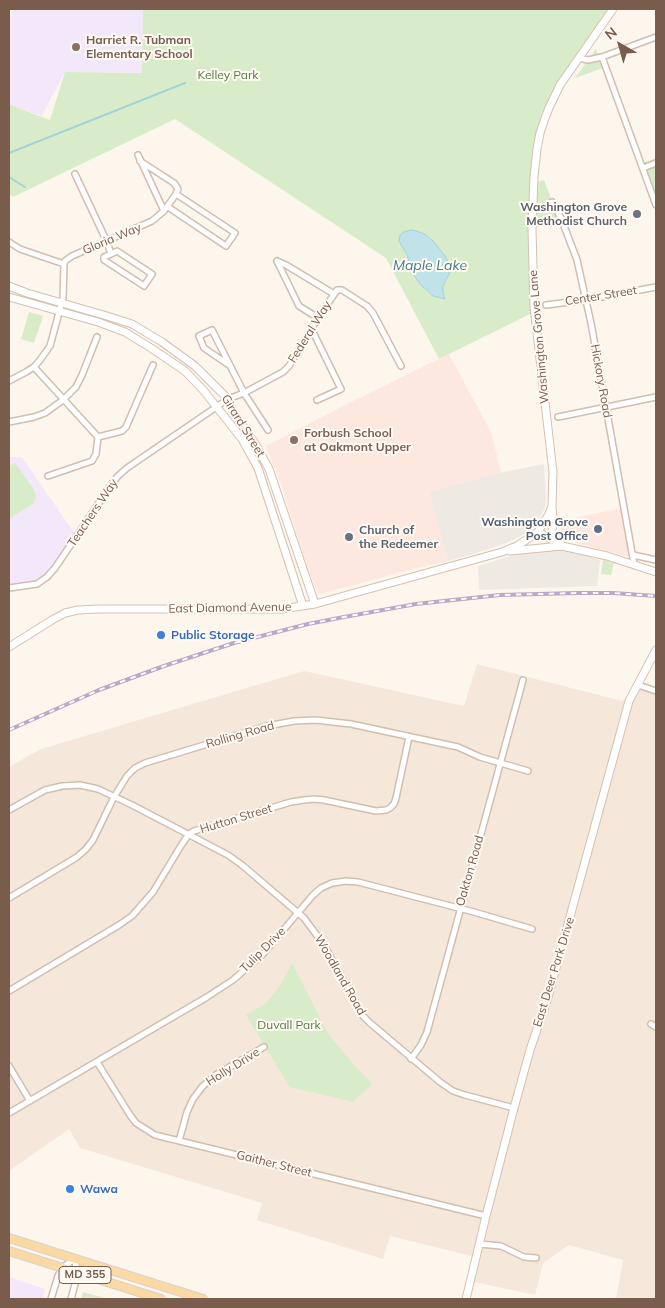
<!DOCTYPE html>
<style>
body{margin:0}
#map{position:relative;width:665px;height:1308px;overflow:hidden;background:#fdf6ec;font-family:Mulish,sans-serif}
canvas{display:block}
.frame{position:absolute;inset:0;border:10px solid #7a5c4d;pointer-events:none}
.north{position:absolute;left:595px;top:20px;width:50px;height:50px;-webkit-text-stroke:4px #fffaf3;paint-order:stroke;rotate:322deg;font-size:14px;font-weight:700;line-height:20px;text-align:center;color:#7a5c4d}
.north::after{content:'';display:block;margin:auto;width:18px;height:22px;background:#7a5c4d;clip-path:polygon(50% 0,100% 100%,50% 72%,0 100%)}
</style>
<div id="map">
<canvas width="665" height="1308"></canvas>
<div class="frame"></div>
<div class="north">N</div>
</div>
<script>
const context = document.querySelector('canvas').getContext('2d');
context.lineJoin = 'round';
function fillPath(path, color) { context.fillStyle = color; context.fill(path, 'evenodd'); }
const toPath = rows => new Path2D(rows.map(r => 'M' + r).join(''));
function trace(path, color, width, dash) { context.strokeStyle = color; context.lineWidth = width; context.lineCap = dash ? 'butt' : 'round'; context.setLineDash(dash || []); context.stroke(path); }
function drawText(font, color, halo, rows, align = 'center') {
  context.font = font + ' Mulish,sans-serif'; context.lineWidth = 4; context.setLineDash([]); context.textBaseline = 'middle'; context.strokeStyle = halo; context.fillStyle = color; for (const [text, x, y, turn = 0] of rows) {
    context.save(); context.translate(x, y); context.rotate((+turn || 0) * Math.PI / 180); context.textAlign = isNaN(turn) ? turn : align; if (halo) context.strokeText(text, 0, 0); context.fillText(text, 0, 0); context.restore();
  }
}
const residential = toPath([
 [477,664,622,701,641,689,656,694,656,1299,616,1299,623,1260,569,1245,543,1263,535,1295,475,1282,479,1258,390,1236,383,1259,257,1220,262,1203,80,1148,69,1129,9,1171,9,767,41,749,304,671,464,706]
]);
const commercial = toPath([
 [449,354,491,432,501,472,429,492,448,561,413,569,320,594,317,592,303,554,280,482,266,446,349,403],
 [622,508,630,557,561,539,560,519,564,520]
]);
const industrial = toPath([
 [544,464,546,495,545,507,540,518,534,527,523,535,506,543,470,555,448,561,429,492,494,474],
 [551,550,563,550,578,553,600,560,597,586,479,590,478,566,528,551]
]);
const education = toPath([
 [13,9,143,9,143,73,65,72,42,116,9,105,9,22],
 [9,457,22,457,75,534,46,576,36,582,9,586],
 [9,1277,45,1289,43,1299,9,1299]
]);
const green = toPath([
 [143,9,610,9,573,61,537,137,531,167,529,192,530,252,532,313,439,359,386,258,175,119,13,197,9,194,9,104,18,108,50,120,65,72,142,73],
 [411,230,416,231,425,234,433,241,446,257,450,268,450,272,443,286,443,292,444,299,433,296,421,285,413,274,405,252],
 [596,49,603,68,575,78],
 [656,158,656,199,643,163],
 [544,180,559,218,540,227,534,227,534,183],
 [29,312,43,316,34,343,21,339],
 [15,463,33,488,36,495,34,503,9,519,9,466],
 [603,560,614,563,611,575,601,574],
 [292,963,328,1034,349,1059,372,1084,353,1102,290,1087,246,1015,266,1003,280,986],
 [83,1292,108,1299,81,1299]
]);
const water = toPath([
 [411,230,416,231,425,234,433,241,446,257,450,268,450,272,443,286,443,292,445,299,433,296,421,285,413,274,407,255,399,241,400,235,404,232,411,230]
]);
const stream = toPath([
 [9,153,185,83],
 [9,177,25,187]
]);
const street = toPath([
 [602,57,656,205],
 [579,58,588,60,602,57,656,37],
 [138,155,164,211],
 [643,168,656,163],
 [75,174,107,242,111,254,104,257,104,260,144,286,152,274,117,251,111,254],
 [552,202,561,218,577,260,591,323,634,564],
 [168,207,226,246,235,233,176,194],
 [9,242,20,249,64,264],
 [277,261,299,306,318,318],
 [277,261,286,265,334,294],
 [546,305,585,300,656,287],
 [312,330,341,389,317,400],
 [229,365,204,348,199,336,212,330,244,393,268,430],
 [34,367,98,437],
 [9,381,26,372,34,367,40,360,50,346,63,298,64,264,65,261,72,256,152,221,164,211,176,194,178,189,174,183,140,161],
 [558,417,656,397],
 [9,422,34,417,45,413,63,400,76,387,82,375,97,337],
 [98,437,122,431,126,427,153,365],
 [48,476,92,461,96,454,98,437],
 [633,555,656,560],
 [9,588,37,584,47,577,55,568,111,485,118,476,127,468,228,399,244,393,283,372,289,366,318,318,337,290,342,290,367,306,373,313,401,366],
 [638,685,656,691],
 [9,810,45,790,62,786,80,785,98,789,132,805,228,855,242,865,304,918,324,945,363,1016,370,1023,440,1082,453,1091,465,1095,514,1108],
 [9,898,77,857,86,849,93,840,114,797,127,776,135,768,145,763,267,726,294,721,316,720,351,724,458,747,480,757,528,771],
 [9,991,119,925,132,916,153,892,182,844,189,834,194,831,291,802,304,800,314,799,324,800,376,811,386,810,390,808,394,804,396,798,409,737],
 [651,1024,656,1027],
 [411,1059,421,1045,427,1032,523,680],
 [97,1062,130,1115,136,1123,155,1135,486,1216],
 [9,1066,30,1101],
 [9,1113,207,997,233,980,263,954,313,895,321,888,332,883,346,881,358,882,474,912,532,929],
 [179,1141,187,1112,193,1099,202,1087,214,1076,264,1047],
 [479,1244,501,1246,524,1257,536,1258],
 [51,1299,58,1276,62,1268,74,1259,78,1273,71,1299]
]);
const secondary = toPath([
 [9,286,27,293,107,316,132,324,162,342,195,366,228,399,233,411,256,445,269,469,315,604],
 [9,297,98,322,125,332,151,348,185,371,204,391,242,439,258,468,303,606],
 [552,508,553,517,552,533,562,546],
 [538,532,558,543],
 [510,551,562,546,607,556,656,572],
 [9,647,52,620,65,613,78,610,98,609,282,609,315,604,502,552,517,546,538,532,549,514,552,506,553,472,534,307,532,229,534,177,537,149,540,133,544,121,549,108,560,85,613,9],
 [466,1299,486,1216,514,1108,530,1050,548,997,629,701,656,650]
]);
const primary = toPath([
 [9,1238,203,1299],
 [9,1251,161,1299]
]);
const rail = toPath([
 [9,730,99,690,164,666,234,643,308,624,344,617,416,604,500,595,578,593,613,593,656,596]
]);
const markers = [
 [76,47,5,"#8d6e63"],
 [637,214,5,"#6b7280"],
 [294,440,5,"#8d6e63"],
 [598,529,5,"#5c6f8a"],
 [349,537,5,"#6b7280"],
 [161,635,5,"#3f7fe0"],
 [70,1189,5,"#3f7fe0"]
];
const shields = [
 [85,1275,52]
];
const shieldNames = [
 ["MD 355",85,1275]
];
const educationNames = [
 ["Harriet R. Tubman",86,40],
 ["Elementary School",86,54],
 ["Forbush School",304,433],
 ["at Oakmont Upper",304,447]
];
const parkNames = [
 ["Kelley Park",228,75],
 ["Duvall Park",289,1025]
];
const worshipNames = [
 ["Washington Grove",627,207],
 ["Methodist Church",627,221],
 ["Church of",359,530,"left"],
 ["the Redeemer",359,544,"left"]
];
const streetNames = [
 ["Gloria Way",112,239,-23],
 ["Center Street",601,296,-9],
 ["Federal Way",310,332,-58],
 ["Washington Grove Lane",539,337,-95],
 ["Hickory Road",601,381,80],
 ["Girard Street",243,426,58],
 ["Teachers Way",93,513,-56],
 ["East Diamond Avenue",230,608,-1],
 ["Rolling Road",240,735,-16],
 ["Hutton Street",236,819,-17],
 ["Oakton Road",470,871,-74],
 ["Tulip Drive",263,950,-45],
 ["East Deer Park Drive",554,972,-73],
 ["Woodland Road",340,975,60],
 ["Holly Drive",233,1067,-32],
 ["Gaither Street",274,1164,14]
];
const serviceNames = [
 ["Washington Grove",588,522],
 ["Post Office",588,536]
];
const shopNames = [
 ["Public Storage",171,635],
 ["Wawa",80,1189]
];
const waterNames = [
 ["Maple Lake",430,266]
];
fillPath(residential, '#f5e8da');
fillPath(commercial, '#fde8e0');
fillPath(industrial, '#efe9e4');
fillPath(education, '#f3e8fa');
fillPath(green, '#d8ecc9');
fillPath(water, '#bfe3e8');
trace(water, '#a5d3da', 1);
trace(stream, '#a5d3da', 2);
trace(street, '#d1beb0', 8);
trace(secondary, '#d6c0b0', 9);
trace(primary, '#dad1cd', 10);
trace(street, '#fff', 5);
trace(secondary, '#fff', 7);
trace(primary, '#fbd9a5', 8);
trace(rail, '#b9a8c9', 4);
trace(rail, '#fffaf3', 2, [5.5]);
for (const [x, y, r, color] of markers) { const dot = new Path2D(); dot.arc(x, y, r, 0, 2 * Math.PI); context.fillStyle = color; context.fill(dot); trace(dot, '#fffaf3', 2); }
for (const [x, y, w] of shields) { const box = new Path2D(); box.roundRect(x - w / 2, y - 8.5, w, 17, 4); context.fillStyle = '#fffaf3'; context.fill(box); trace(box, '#7a5c4d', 1); }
drawText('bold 11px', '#7a5c4d', null, shieldNames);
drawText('bold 12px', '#785e54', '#fffaf3', educationNames, 'left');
drawText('12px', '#537a41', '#fffaf3', parkNames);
drawText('bold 12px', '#5b616d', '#fffaf3', worshipNames, 'right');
drawText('12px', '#7a5c4d', '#fffaf3', streetNames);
drawText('bold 12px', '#4e5e75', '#fffaf3', serviceNames, 'right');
drawText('bold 12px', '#366cbe', '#fffaf3', shopNames, 'left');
drawText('italic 14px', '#437c86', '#fffaf3', waterNames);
</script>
